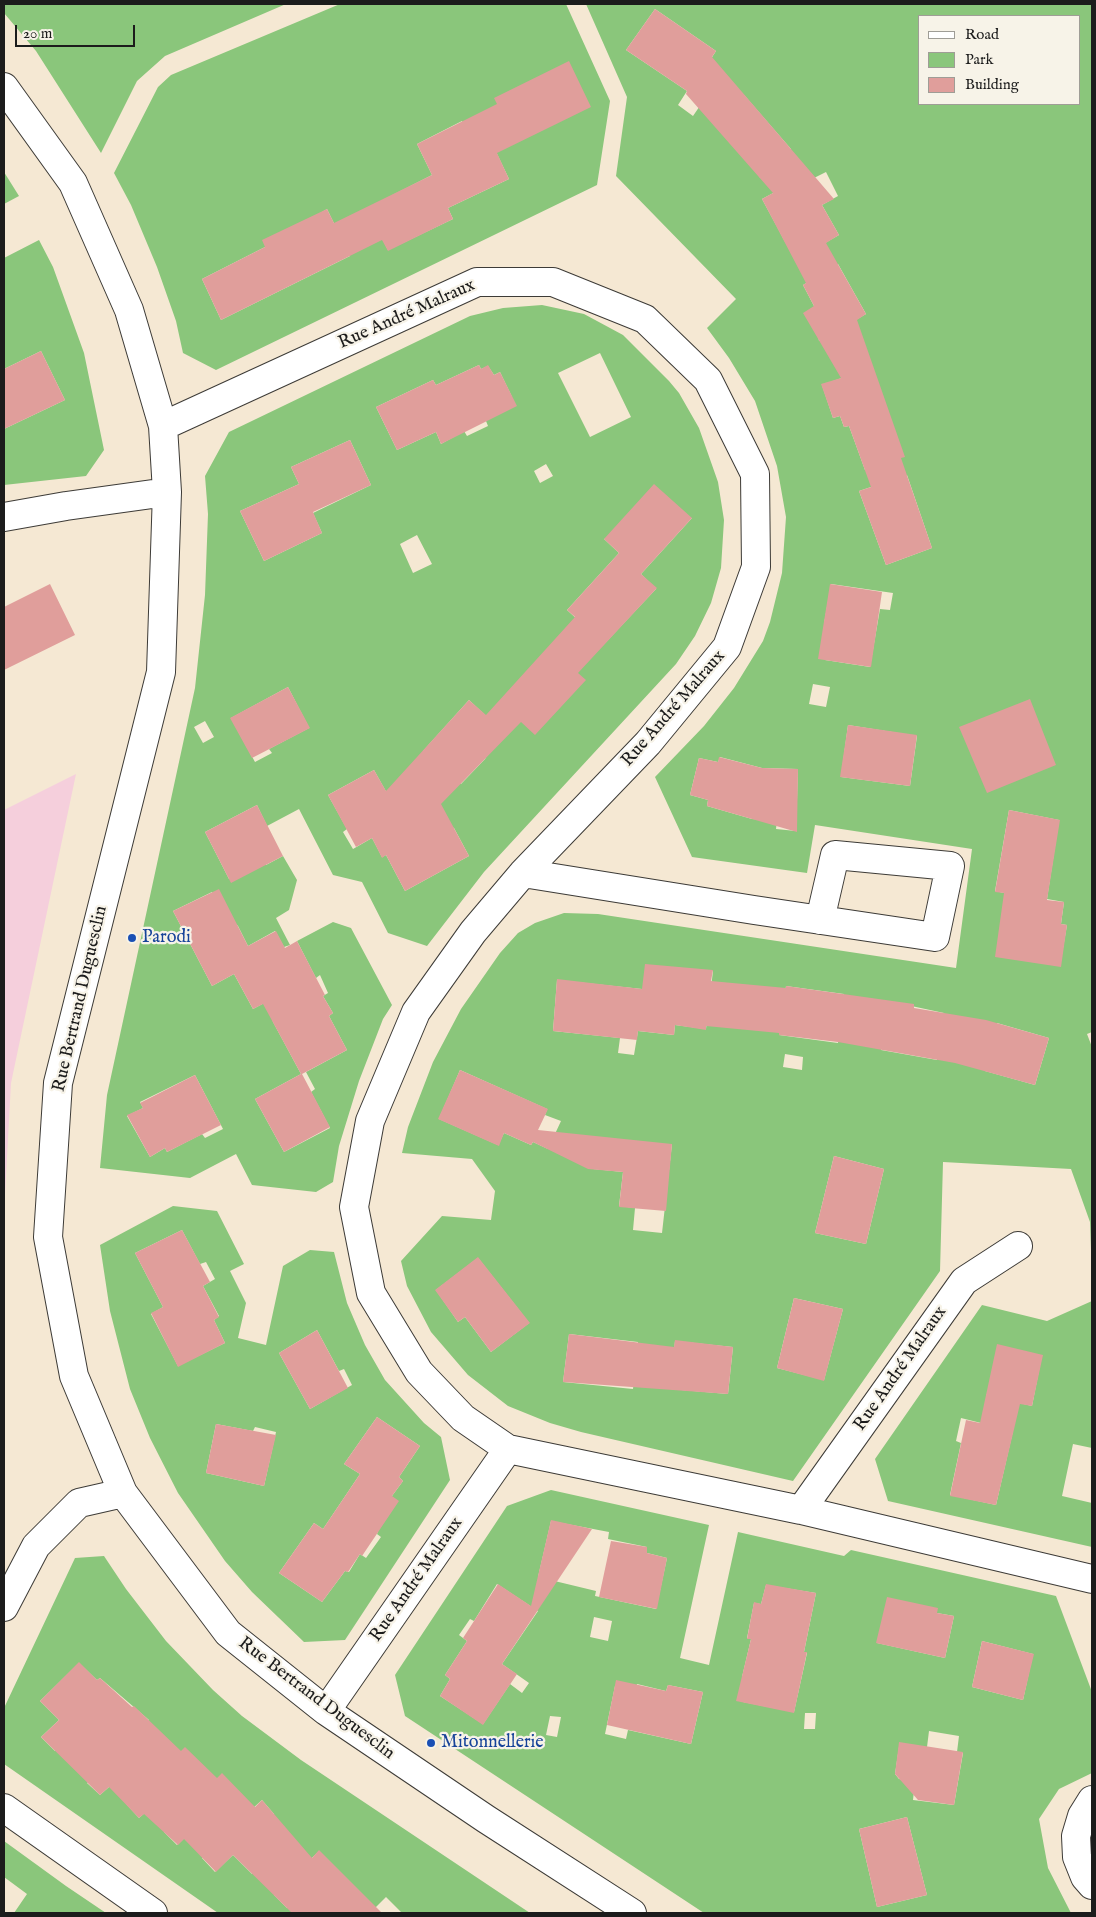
<!DOCTYPE html>
<meta charset="utf-8">
<style>
body{margin:0}
#map{position:relative;width:1096px;height:1917px;overflow:hidden;background:#f5e8d3;font-family:"IM FELL English",serif}
canvas{display:block}
.frame{position:absolute;inset:0;border:5px solid #1c1c1c;pointer-events:none}
.legend{position:absolute;left:918px;top:15px;width:162px;height:90px;box-sizing:border-box;background:#f7f3e8;border:1px solid #9f9d96;margin:0;padding:6px 9px;list-style:none;font-size:15px;color:#1c1c1c}
.legend li{display:flex;align-items:center;gap:10px;height:25px}
.legend b{width:25px;border:1px solid #9f9d96}
.scale{position:absolute;left:15px;top:25px;width:120px;height:22px;box-sizing:border-box;border:2px solid #1c1c1c;border-top:0;padding-left:6px;font-size:15px;line-height:18px;white-space:nowrap;color:#1c1c1c;-webkit-text-stroke:4px #f7f3e8;paint-order:stroke}
</style>
<div id="map">
<canvas width="1096" height="1917"></canvas>
<div class="frame"></div>
<ul class="legend">
<li><b style="height:6px;background:#fff"></b>Road</li>
<li><b style="height:14px;background:#8ac67b"></b>Park</li>
<li><b style="height:14px;background:#e09e9b"></b>Building</li>
</ul>
<div class="scale">20 m</div>
</div>
<script>
const context = document.querySelector('canvas').getContext('2d');
context.lineJoin = 'round';
function fillPath(path, color) { context.fillStyle = color; context.fill(path, 'evenodd'); }
const toPath = rows => new Path2D(rows.map(r => 'M' + r).join(''));
function trace(path, color, width, dash) { context.strokeStyle = color; context.lineWidth = width; context.lineCap = dash ? 'butt' : 'round'; context.setLineDash(dash || []); context.stroke(path); }
function drawText(font, color, halo, rows, align = 'center') {
  context.font = font + ' "IM FELL English",serif'; context.lineWidth = 4.5; context.setLineDash([]); context.textBaseline = 'middle'; context.strokeStyle = halo; context.fillStyle = color; for (const [text, x, y, turn = 0] of rows) {
    context.save(); context.translate(x, y); context.rotate((+turn || 0) * Math.PI / 180); context.textAlign = isNaN(turn) ? turn : align; if (halo) context.strokeText(text, 0, 0); context.fillText(text, 0, 0); context.restore();
  }
}
const built = toPath([
 [76,774,11,1083,4,1213,4,810]
]);
const green = toPath([
 [4,4,286,4,165,56,137,81,101,153,36,51,4,13],
 [340,4,566,4,610,101,597,185,216,370,183,353,176,321,157,267,131,205,114,173,158,87,171,75],
 [462,121,472,143,488,135,509,179,448,208,453,219,388,250,367,208,432,175,417,144],
 [327,209,350,256,221,320,202,279,265,247],
 [586,4,1092,4,1092,1032,1087,1034,1092,1047,1092,1277,1090,1222,1071,1169,943,1162,940,1271,793,1481,581,1432,550,1423,508,1406,468,1375,431,1332,407,1286,401,1261,442,1216,491,1220,495,1191,472,1159,402,1153,408,1127,433,1062,461,1009,500,953,518,933,535,923,564,913,598,914,956,968,972,849,815,825,807,873,692,857,655,777,704,726,734,688,763,641,770,622,782,573,786,517,777,466,755,401,729,358,707,328,736,299,616,176,627,97],
 [655,9,716,51,707,65,721,75,693,116,678,105,687,91,626,50],
 [920,16,1080,16,1080,104,920,104],
 [744,95,791,149,760,178],
 [826,172,838,196,822,205,839,235,795,260,762,199,807,175,810,180],
 [838,264,866,314,819,341,814,306,803,285],
 [873,367,865,470,849,426,844,427,840,416,833,418,822,385],
 [907,475,932,548,886,565,859,491],
 [831,584,893,593,890,610,880,609,870,667,825,660,824,624],
 [813,684,830,687,826,707,809,704],
 [848,725,917,736,910,786,841,777],
 [720,757,762,768,798,769,796,831,776,829,777,820,752,819,707,806,708,800,690,795,699,758,718,762],
 [1009,810,1059,820,1047,899,1064,902,1061,924,1067,925,1061,960,1004,893,995,891],
 [713,971,706,1029,675,1025,674,1035,638,1031,634,1055,618,1053,620,1038,553,1031,557,980,642,989],
 [786,986,844,994,838,1043,779,1035],
 [888,1001,944,1013,937,1060,881,1050],
 [997,1023,1049,1038,1035,1085,985,1071],
 [785,1054,803,1057,802,1070,783,1067],
 [460,1070,547,1109,545,1115,561,1121,548,1149,533,1142,531,1145,504,1133,498,1145,439,1119],
 [672,1144,662,1233,633,1230,635,1208,619,1206,623,1172,593,1169],
 [834,1156,884,1169,866,1244,815,1233],
 [478,1258,529,1323,491,1352,465,1317,458,1322,436,1290],
 [794,1298,843,1309,824,1380,777,1368],
 [569,1334,638,1342,633,1389,563,1382],
 [675,1341,733,1347,728,1394,670,1389],
 [4,172,19,196,4,204],
 [39,240,53,267,84,353,104,450,86,476,4,485,4,429,65,400,41,351,4,369,4,258],
 [542,305,584,314,623,335,669,381,679,393,699,428,718,482,724,520,721,568,711,603,695,636,676,664,484,872,427,946,388,933,362,882,333,875,299,809,267,826,257,805,205,832,229,879,264,861,266,865,283,856,297,880,289,910,276,918,290,945,284,947,275,931,248,946,238,926,220,908,212,892,173,911,212,986,234,974,253,1009,268,1001,273,1022,301,1074,255,1099,284,1152,330,1128,311,1092,315,1089,306,1072,347,1050,329,1016,333,1013,323,996,328,993,320,975,316,978,297,941,333,922,351,928,392,1005,383,1019,359,1081,339,1146,333,1182,316,1192,252,1185,236,1154,190,1178,100,1168,107,1095,195,688,205,595,208,514,205,476,229,432,470,316,503,308],
 [600,353,631,417,590,437,558,373],
 [479,365,481,369,488,366,494,375,500,372,512,397,486,421,488,426,467,436,464,431,441,444,436,432,397,450,376,407,433,380,436,385],
 [350,440,371,485,313,513,322,533,264,561,240,511,299,484,291,467],
 [546,464,553,476,540,483,534,471],
 [692,518,641,574,656,589,604,644,567,610,619,553,604,539],
 [417,535,432,564,413,573,400,544],
 [288,687,309,728,269,749,272,753,255,762,231,718],
 [469,700,502,731,485,759,461,784,423,751],
 [205,721,214,737,203,743,194,727],
 [374,770,403,822,440,823,454,828,469,856,405,891,386,855,382,857,372,838,353,849,343,832,347,829,328,795],
 [195,1075,223,1129,205,1138,202,1134,167,1152,165,1148,150,1157,127,1116,143,1108,140,1102],
 [173,1206,217,1211,244,1264,230,1271,246,1303,238,1338,266,1345,283,1266,310,1250,334,1252,347,1303,365,1345,385,1380,424,1423,441,1437,450,1480,345,1640,304,1642,252,1592,225,1561,178,1493,150,1438,130,1389,110,1311,100,1245],
 [182,1230,200,1264,206,1262,215,1279,203,1286,219,1316,214,1320,225,1343,178,1366,151,1314,163,1307,135,1253],
 [317,1330,339,1371,344,1369,352,1385,310,1409,279,1353],
 [377,1417,420,1446,399,1477,403,1481,392,1496,377,1534,381,1537,366,1558,360,1554,349,1572,345,1571,322,1602,279,1573,314,1523,323,1529,360,1474,344,1464],
 [216,1424,253,1431,255,1427,276,1432,264,1486,206,1473],
 [1092,1301,1092,1448,1073,1444,1062,1496,1092,1503,1092,1547,888,1501,875,1459,982,1305,1047,1321],
 [1042,1355,1032,1406,986,1395],
 [961,1418,1013,1431,996,1505,950,1495,961,1443,956,1441],
 [551,1490,709,1525,680,1658,709,1665,738,1532,844,1556,851,1550,1056,1596,1092,1692,1092,1773,1059,1789,1039,1819,1048,1868,1071,1913,704,1913,405,1716,395,1675,507,1506],
 [551,1521,609,1532,608,1539,647,1547,647,1553,667,1558,656,1609,595,1596,596,1591,538,1577],
 [497,1584,538,1611,502,1664,529,1683,522,1693,510,1684,483,1724,440,1696,450,1679,445,1675,467,1641,459,1635,470,1619,474,1621],
 [766,1585,816,1593,804,1652,807,1653,794,1712,743,1702,742,1677,751,1639,747,1638,754,1603,761,1604],
 [937,1613,954,1616,945,1658,877,1643],
 [594,1617,612,1621,608,1641,590,1637],
 [982,1641,1033,1654,1023,1700,972,1687],
 [637,1684,666,1691,668,1685,703,1692,691,1744,628,1730,626,1739,605,1734,615,1686,635,1691],
 [805,1713,816,1713,815,1729,804,1729],
 [550,1716,561,1717,557,1737,546,1735],
 [929,1731,959,1736,957,1752,963,1753,954,1805,913,1800,915,1781,899,1779,895,1774,899,1747,927,1747],
 [907,1817,927,1895,877,1907,859,1829],
 [104,1556,126,1589,166,1641,213,1690,242,1716,301,1760,530,1913,402,1913,386,1897,370,1913,335,1913,358,1890,319,1851,274,1895,287,1908,290,1905,299,1913,218,1913,4,1764,4,1708,75,1558],
 [79,1663,97,1680,100,1678,149,1720,146,1723,175,1757,252,1809,262,1800,274,1814,252,1874,233,1855,215,1872,202,1858,214,1848,195,1828,177,1845,164,1832,175,1821,156,1803,139,1818,127,1805,118,1779,100,1795,87,1783,90,1780,76,1729,55,1751,41,1737,59,1720,40,1701],
 [4,1841,66,1886,106,1913,14,1913,27,1894,4,1877]
]);
const building = toPath([
 [655,9,716,51,712,57,834,199,822,205,839,235,826,243,866,314,857,320,905,457,901,458,932,548,886,565,859,491,871,487,849,426,844,427,840,416,833,418,821,384,841,378,803,313,814,306,803,285,806,283,762,199,773,193,686,94,687,91,626,50],
 [569,61,591,107,497,153,509,179,448,208,453,219,388,251,382,240,221,320,202,279,265,247,262,240,327,209,334,223,432,175,417,144,497,104,494,98],
 [41,351,65,400,4,429,4,369],
 [479,365,481,369,488,365,494,375,500,372,517,406,441,444,436,432,397,450,376,407,433,380,436,385],
 [350,440,371,485,313,512,322,533,264,561,240,511,299,484,291,467],
 [654,484,692,518,641,574,657,588,578,673,586,680,535,735,521,722,441,804,469,856,405,891,386,855,382,858,372,838,356,847,328,795,374,770,386,791,469,700,486,715,575,617,567,610,619,553,604,539],
 [50,584,75,635,4,670,4,607],
 [830,584,882,592,871,667,818,659],
 [288,687,310,728,252,758,230,718],
 [1030,699,1056,765,987,793,959,727],
 [848,725,917,735,910,786,840,777],
 [719,757,762,768,798,769,797,832,707,806,708,800,690,795,699,758,718,762],
 [257,805,283,856,231,883,205,832],
 [1009,810,1060,820,1047,900,1064,902,1061,924,1067,925,1061,967,995,957,1004,893,995,892],
 [219,889,248,946,276,931,285,948,297,941,325,995,323,996,333,1013,329,1016,347,1050,302,1074,330,1127,284,1152,255,1099,301,1074,263,1004,253,1009,234,974,212,986,173,911],
 [645,964,713,970,711,981,786,988,786,986,914,1004,914,1008,986,1020,1049,1038,1035,1085,955,1063,838,1042,779,1035,779,1033,706,1026,706,1030,675,1025,674,1035,638,1031,637,1040,553,1031,557,979,642,989],
 [460,1070,548,1109,538,1130,672,1144,666,1211,619,1207,623,1172,588,1169,533,1142,531,1145,504,1133,499,1146,438,1119],
 [195,1075,221,1125,167,1152,165,1148,150,1157,127,1115,143,1108,140,1103],
 [834,1156,884,1169,866,1244,815,1233],
 [182,1230,210,1282,203,1286,219,1317,214,1320,225,1343,178,1367,151,1313,163,1307,135,1253],
 [478,1257,530,1323,491,1352,465,1317,458,1322,435,1290],
 [794,1298,843,1309,824,1381,777,1368],
 [317,1330,348,1388,310,1409,279,1353],
 [569,1334,674,1347,675,1340,733,1347,728,1394,563,1382],
 [997,1344,1043,1355,1032,1406,1020,1404,996,1505,950,1496,966,1420,980,1423],
 [377,1417,420,1446,399,1477,403,1481,392,1496,399,1501,362,1556,360,1554,348,1572,345,1571,322,1602,279,1573,314,1523,323,1529,360,1474,344,1464],
 [216,1424,276,1435,264,1486,206,1473],
 [551,1520,592,1529,502,1664,517,1674,483,1725,440,1696,450,1679,445,1675,467,1641,463,1638,498,1584,531,1606],
 [611,1541,647,1547,647,1553,667,1558,657,1609,599,1597],
 [766,1584,816,1593,804,1652,807,1652,794,1713,736,1701,751,1639,747,1639,754,1602,761,1604],
 [887,1597,938,1608,937,1613,954,1616,945,1658,876,1643],
 [982,1641,1034,1654,1023,1700,972,1687],
 [79,1662,97,1680,100,1678,132,1707,134,1706,181,1751,185,1747,217,1778,222,1773,255,1807,262,1800,312,1858,319,1850,382,1913,292,1913,233,1855,216,1872,184,1839,178,1845,144,1814,139,1818,109,1787,100,1795,41,1737,59,1720,40,1701],
 [616,1680,666,1691,668,1685,703,1692,691,1744,607,1725],
 [899,1742,963,1752,954,1805,918,1800,895,1774],
 [907,1817,927,1895,877,1907,859,1829]
]);
const minor = toPath([
 [4,87,73,183,129,310,163,426,167,492,161,672,58,1083,48,1237,74,1376,123,1493,228,1633,326,1711,486,1819,632,1913],
 [163,426,477,282,553,282,645,319,708,380,755,474,756,567,727,647,648,743,523,873,473,932,416,1012,370,1121,354,1207,371,1293,419,1372,463,1418,508,1449,801,1510,1092,1579],
 [4,517,66,506,167,492],
 [523,873,754,910,935,937,950,866,835,855,820,920],
 [801,1510,964,1281,1018,1246],
 [4,1607,36,1546,79,1503,123,1493],
 [326,1711,508,1449],
 [1092,1800,1082,1816,1076,1836,1077,1857,1085,1877,1092,1885],
 [4,1808,153,1913]
]);
const markers = [
 [132,938,5,"#1a4fb4"],
 [431,1743,5,"#1a4fb4"]
];
const streetNames = [
 ["Rue André Malraux",407,315,-24],
 ["Rue André Malraux",674,709,-49],
 ["Rue Bertrand Duguesclin",81,999,-77],
 ["Rue André Malraux",901,1369,-55],
 ["Rue André Malraux",417,1580,-55],
 ["Rue Bertrand Duguesclin",316,1699,37]
];
const transitNames = [
 ["Parodi",142,938],
 ["Mitonnellerie",441,1743]
];
fillPath(built, '#f5cfdc');
fillPath(green, '#8ac67b');
fillPath(building, '#e09e9b');
trace(minor, '#3d3b37', 30);
trace(minor, '#fff', 28);
for (const [x, y, r, color] of markers) { const dot = new Path2D(); dot.arc(x, y, r, 0, 2 * Math.PI); context.fillStyle = color; context.fill(dot); trace(dot, '#f7f3e8', 2); }
drawText('18px', '#1c1c1c', '#f7f3e8', streetNames);
drawText('18px', '#164399', '#f7f3e8', transitNames, 'left');
</script>
